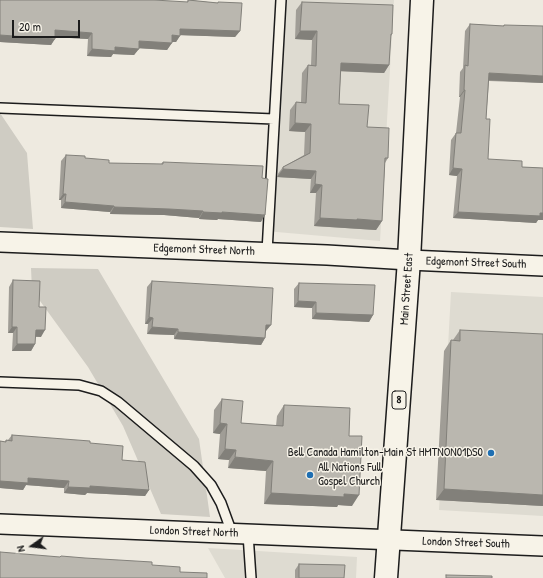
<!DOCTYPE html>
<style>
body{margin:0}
#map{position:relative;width:543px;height:578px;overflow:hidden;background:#eeeae0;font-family:"Patrick Hand",sans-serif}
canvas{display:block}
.north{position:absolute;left:12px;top:526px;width:40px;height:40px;-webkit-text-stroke:3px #f7f3e8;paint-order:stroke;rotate:256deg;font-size:11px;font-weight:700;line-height:16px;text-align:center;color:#1c1c1c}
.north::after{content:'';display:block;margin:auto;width:14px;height:18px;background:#1c1c1c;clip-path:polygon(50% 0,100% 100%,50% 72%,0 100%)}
.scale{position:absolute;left:12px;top:20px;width:68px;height:18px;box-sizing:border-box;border:2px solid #1c1c1c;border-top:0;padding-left:5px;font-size:12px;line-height:14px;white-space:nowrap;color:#1c1c1c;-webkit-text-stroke:3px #f7f3e8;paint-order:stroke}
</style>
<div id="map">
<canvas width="543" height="578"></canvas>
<div class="north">N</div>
<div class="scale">20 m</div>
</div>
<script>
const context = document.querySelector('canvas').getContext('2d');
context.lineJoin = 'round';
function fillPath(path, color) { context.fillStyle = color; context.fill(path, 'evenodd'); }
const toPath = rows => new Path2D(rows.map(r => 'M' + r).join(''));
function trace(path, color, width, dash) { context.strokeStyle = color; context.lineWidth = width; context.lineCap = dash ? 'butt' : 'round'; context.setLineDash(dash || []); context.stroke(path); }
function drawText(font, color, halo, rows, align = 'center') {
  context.font = font + ' "Patrick Hand",sans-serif'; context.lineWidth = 3; context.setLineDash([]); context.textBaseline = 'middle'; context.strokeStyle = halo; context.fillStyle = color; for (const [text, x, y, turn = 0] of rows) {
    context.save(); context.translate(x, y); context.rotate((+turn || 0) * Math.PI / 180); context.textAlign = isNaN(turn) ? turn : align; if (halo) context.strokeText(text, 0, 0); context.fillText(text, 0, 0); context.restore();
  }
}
const built = toPath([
 [281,0,394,0,380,241,265,231],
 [451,292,543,297,543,516,439,510],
 [208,548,357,557,356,578,225,578]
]);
const green = toPath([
 [0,113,27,153,33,229,0,227],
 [31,268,98,269,199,439,210,517,161,514,123,426,88,367,32,290]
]);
const service = toPath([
 [0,108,274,119],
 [267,252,281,0],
 [0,382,79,385,101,391,118,402,194,466,211,485,221,503,232,533],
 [248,534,251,578]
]);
const minor = toPath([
 [0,242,327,255,409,260,543,266],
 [0,524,543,546]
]);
const primary = toPath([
 [386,578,409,260,422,0]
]);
const wall = toPath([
 [0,0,187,2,188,0,218,3,218,2,240,31,235,37,180,35,176,42,172,42,167,50,139,48,134,55,113,54,111,57,87,56,88,39,55,37,51,45,0,42],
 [302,2,392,34,391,36,389,65,384,73,341,71,339,104,367,127,388,158,385,163,382,221,376,230,314,226,316,193,310,193,311,179,277,177,277,175,283,167,304,155,305,132,289,131,290,110,296,102,301,102,302,73,308,65,311,65,312,40,295,39,296,10],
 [470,24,503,26,504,25,543,83,489,81,486,119,488,159,522,167,543,168,543,220,538,220,536,223,453,218,457,176,449,175,451,140,456,133,460,97,459,97,460,72,463,68,465,31],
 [66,155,109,163,161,164,163,162,262,178,261,222,218,219,217,220,199,219,199,218,164,215,110,214,110,212,61,208,61,200,59,200,61,161],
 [13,280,39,307,41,337,35,337,35,344,31,351,12,351,13,333,8,333,9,287],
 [152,281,266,331,265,338,261,345,174,339,174,335,147,334,148,324,145,324,147,287],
 [299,283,373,315,369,322,312,319,312,308,294,307,294,289],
 [460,330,543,506,436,500,444,351,451,340,453,340],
 [222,399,241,423,276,426,277,416,284,405,349,436,352,506,338,505,337,507,264,504,266,471,228,468,229,460,218,459,220,434,213,433,214,410],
 [12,435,90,443,122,460,149,490,145,496,87,493,85,495,64,493,64,488,26,485,23,490,0,488,0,441,5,442,6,440,8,440],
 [299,564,344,578,295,578,295,570]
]);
const shadedWall = toPath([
 [180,29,240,31,235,37,176,35],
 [55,30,92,33,88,39,51,37],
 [300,31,317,31,312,40,295,39],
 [0,35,55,39,51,45,0,42],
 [172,35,180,36,176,42,168,42],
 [139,41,172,43,167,50,135,48],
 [115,47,139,49,134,55,113,54,111,57,87,56,92,49],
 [341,63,389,65,384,73,335,71],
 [489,73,543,76,543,83,484,80],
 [464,90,465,90,460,97,459,97],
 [295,123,311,124,305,132,289,131],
 [453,168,462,169,457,176,449,175],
 [283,169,316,171,311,179,277,177],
 [315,184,322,185,316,193,310,193],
 [63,194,66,194,61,200,59,200],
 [65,202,114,206,110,212,61,208],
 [114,207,169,209,203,211,199,218,164,215,110,214],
 [203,212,222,212,265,215,261,222,218,219,217,220,199,219],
 [458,212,543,213,543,220,538,220,536,223,453,218],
 [320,218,357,219,382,221,376,230,314,226],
 [298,301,316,302,312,308,294,307],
 [316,313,373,315,369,322,312,319],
 [149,317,153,318,148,324,145,324],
 [266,325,271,325,266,331,262,331],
 [12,327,17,327,13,333,8,333],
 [152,327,178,329,174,335,147,334],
 [36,330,45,330,41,337,31,336],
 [178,332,265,338,261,345,174,339],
 [17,344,35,344,31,351,12,351],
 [220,423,227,424,220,434,213,433],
 [225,449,236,450,229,460,218,459],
 [235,457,273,461,266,471,228,468],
 [28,478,69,481,64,488,26,485,23,490,0,488,0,481],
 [90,486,149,490,145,496,87,493,85,495,64,493,68,487],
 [444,489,543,495,543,506,436,500],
 [271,493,344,494,359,495,352,506,338,505,337,507,264,504]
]);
const building = toPath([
 [0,0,154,0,188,2,188,0,218,3,218,2,242,3,240,31,180,29,180,36,172,35,172,43,139,41,139,49,115,47,115,51,92,49,92,33,55,30,55,39,0,35,0,0],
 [302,2,393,5,392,34,391,34,389,65,341,63,339,104,369,105,367,127,389,128,388,158,385,158,382,221,357,219,357,220,320,218,322,185,315,184,316,171,283,169,283,167,310,153,311,124,295,123,296,102,306,103,308,65,316,66,317,31,300,31,302,2],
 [470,24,504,26,504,25,543,26,543,76,489,73,486,119,490,119,488,159,522,161,522,167,543,168,543,213,540,213,540,216,458,212,462,169,453,168,456,133,461,133,465,90,464,90,465,65,468,66,470,24],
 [66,155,85,156,85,158,109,160,109,163,163,164,163,162,263,166,262,178,268,179,265,215,222,212,222,213,203,212,203,211,169,209,114,207,114,206,65,202,66,194,63,194,66,155],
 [13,280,40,281,39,307,46,307,45,330,36,330,35,344,17,344,17,327,12,327,13,280],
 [152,281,273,288,271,325,266,325,265,338,178,332,178,329,152,327,153,318,149,317,152,281],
 [299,283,375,285,373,315,316,313,316,302,298,301,299,283],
 [460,330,543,334,543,495,444,489,451,340,460,341,460,330],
 [222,399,243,401,241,423,283,426,284,405,350,408,349,436,362,436,359,495,344,494,344,497,271,493,273,461,235,457,236,450,225,449,227,424,220,423,222,399],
 [12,435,90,441,90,443,123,446,122,460,145,462,149,490,90,486,90,488,68,487,69,481,28,478,28,483,0,481,0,441,6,442,6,440,12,441,12,435],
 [0,552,60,557,61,556,85,558,152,562,152,565,180,567,180,572,207,573,207,578,0,578,0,552],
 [299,564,345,565,344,578,299,578,299,564],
 [446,575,492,576,492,578,446,578,446,575]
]);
const markers = [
 [491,453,4,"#1f6fb2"],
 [310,475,4,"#1f6fb2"]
];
const shields = [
 [399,400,14]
];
const shieldNames = [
 ["8",399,400]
];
const streetNames = [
 ["Edgemont Street North",204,250,2],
 ["Edgemont Street South",476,263,2],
 ["Main Street East",407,289,-86],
 ["London Street North",194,532,2],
 ["London Street South",466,543,2]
];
const poiNames = [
 ["Bell Canada Hamilton-Main St HMTNON01DS0",483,453],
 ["All Nations Full",318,468,"left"],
 ["Gospel Church",318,482,"left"]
];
fillPath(built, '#dedbd1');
fillPath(green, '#cfccc3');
trace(service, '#1c1c1c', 12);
trace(minor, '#1c1c1c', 22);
trace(primary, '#1c1c1c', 25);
trace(service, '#f7f3e8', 9);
trace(minor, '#f7f3e8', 19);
trace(primary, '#f7f3e8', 22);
fillPath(wall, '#a09d96');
fillPath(shadedWall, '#82807a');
fillPath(building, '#bab7af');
trace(building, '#82807a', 1);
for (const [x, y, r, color] of markers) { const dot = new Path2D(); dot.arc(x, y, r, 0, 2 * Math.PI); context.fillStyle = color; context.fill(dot); trace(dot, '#f7f3e8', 1.5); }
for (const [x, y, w] of shields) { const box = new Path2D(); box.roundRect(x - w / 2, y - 9, w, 18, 3); context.fillStyle = '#f7f3e8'; context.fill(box); trace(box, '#1c1c1c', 1); }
drawText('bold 11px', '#1c1c1c', null, shieldNames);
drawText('12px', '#1c1c1c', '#f7f3e8', streetNames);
drawText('12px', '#1c1c1c', '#f7f3e8', poiNames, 'right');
</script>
